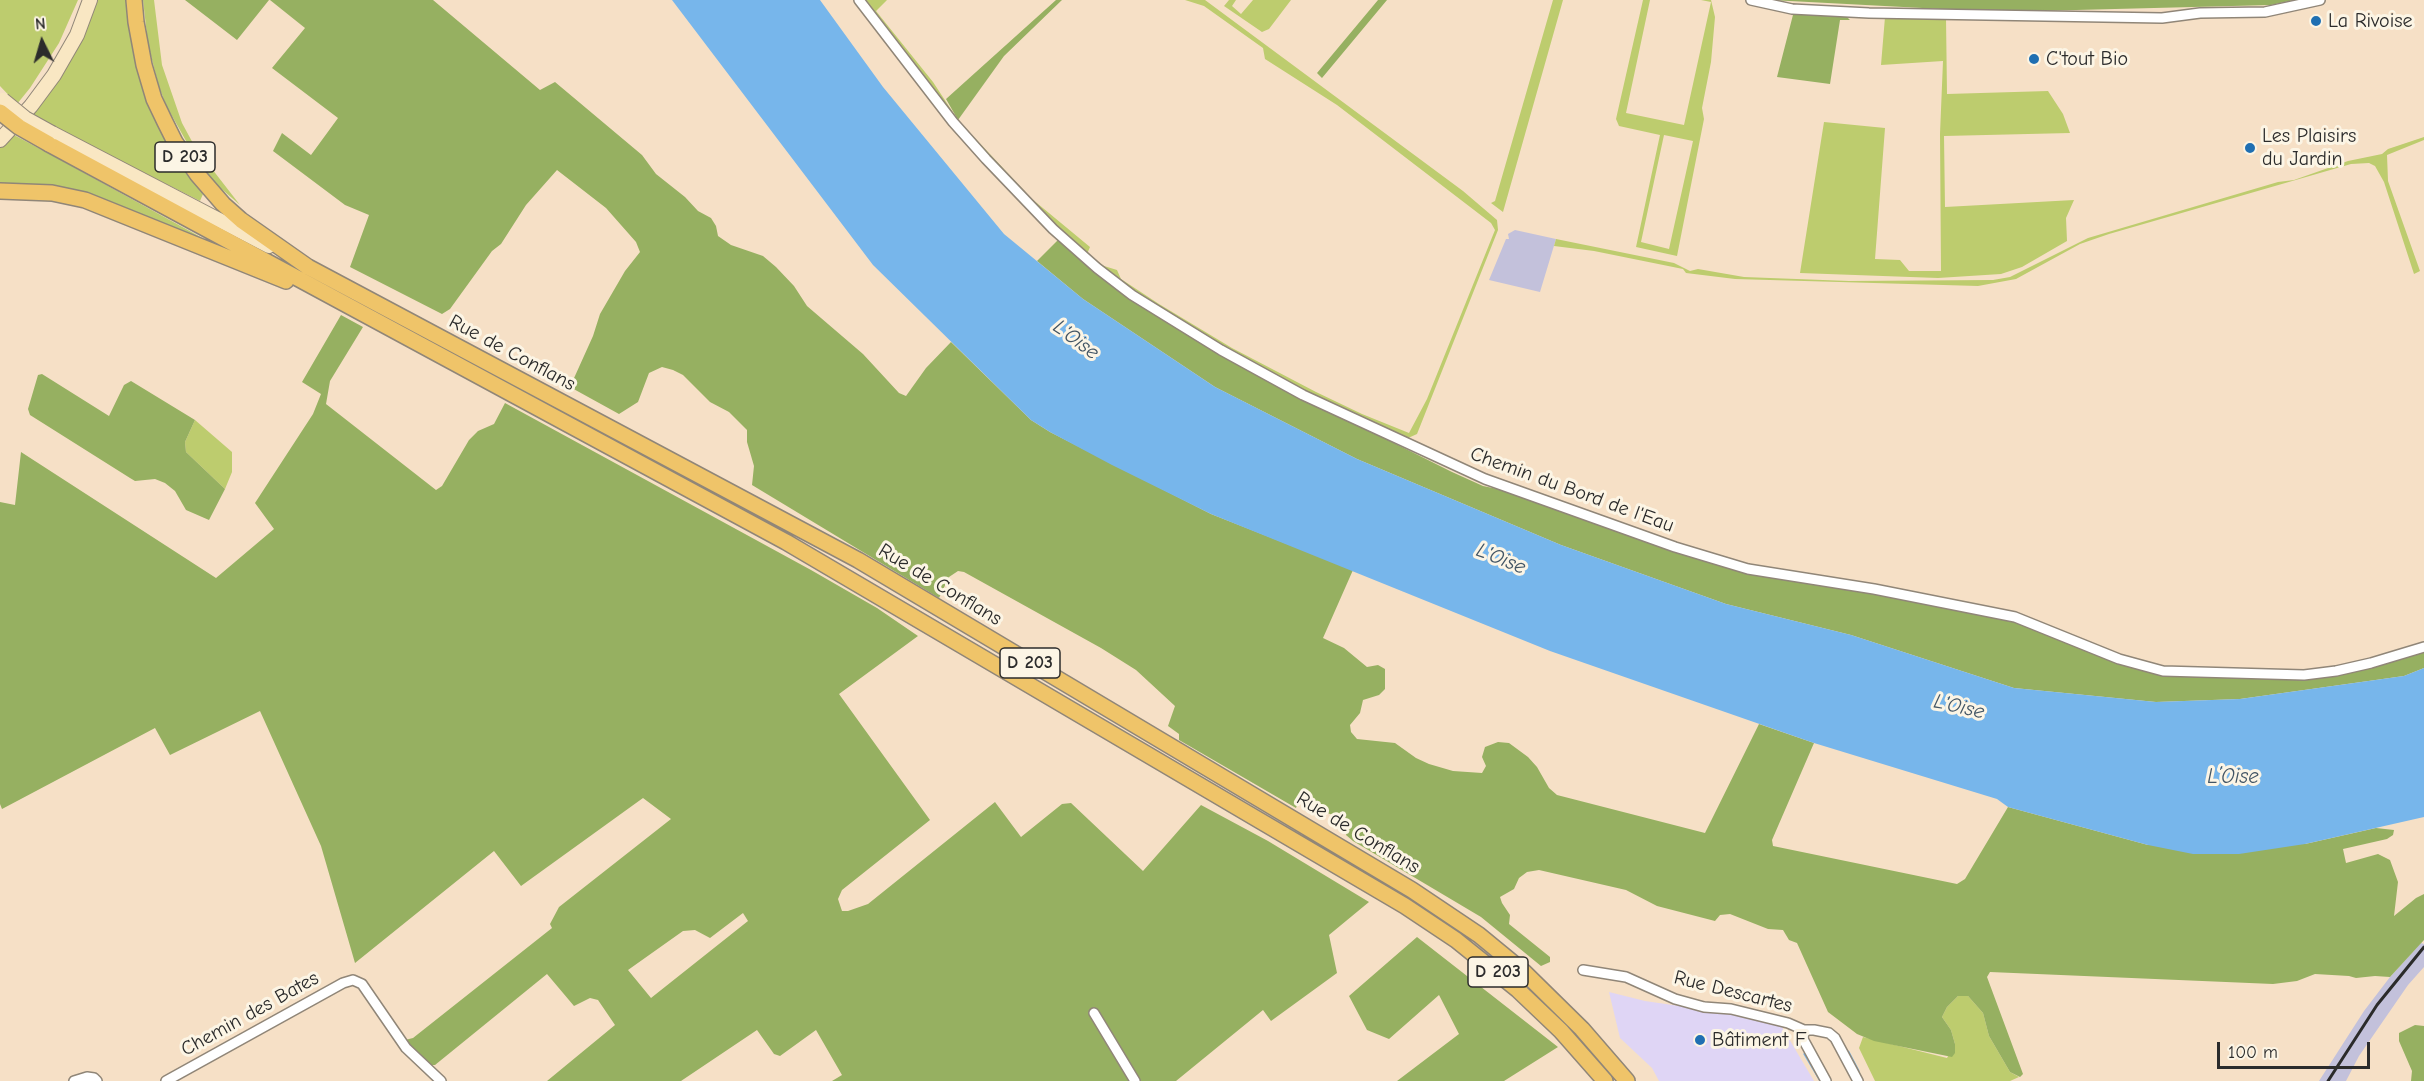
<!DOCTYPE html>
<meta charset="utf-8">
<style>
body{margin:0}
#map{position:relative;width:2424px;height:1081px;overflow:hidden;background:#f6e0c6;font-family:"Comic Neue",sans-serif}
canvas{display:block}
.north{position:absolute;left:12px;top:12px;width:60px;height:60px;-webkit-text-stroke:4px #fcf5e5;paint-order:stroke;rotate:355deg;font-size:16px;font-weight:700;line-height:24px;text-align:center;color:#2b2b2b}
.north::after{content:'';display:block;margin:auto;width:21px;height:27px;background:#2b2b2b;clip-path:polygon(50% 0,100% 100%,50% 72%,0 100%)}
.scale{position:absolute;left:2217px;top:1042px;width:153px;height:27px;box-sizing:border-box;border:3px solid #2b2b2b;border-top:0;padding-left:8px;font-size:18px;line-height:21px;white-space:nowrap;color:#2b2b2b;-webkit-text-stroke:4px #fcf5e5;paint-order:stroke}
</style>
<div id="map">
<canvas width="2424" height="1081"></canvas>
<div class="north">N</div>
<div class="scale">100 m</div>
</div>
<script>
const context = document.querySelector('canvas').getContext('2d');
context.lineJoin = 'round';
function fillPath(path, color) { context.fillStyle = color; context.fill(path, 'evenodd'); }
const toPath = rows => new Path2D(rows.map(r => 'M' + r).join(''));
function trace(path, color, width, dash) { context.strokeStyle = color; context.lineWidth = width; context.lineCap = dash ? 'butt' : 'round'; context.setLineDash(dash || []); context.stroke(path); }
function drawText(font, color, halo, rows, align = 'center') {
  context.font = font + ' "Comic Neue",sans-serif'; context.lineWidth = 6; context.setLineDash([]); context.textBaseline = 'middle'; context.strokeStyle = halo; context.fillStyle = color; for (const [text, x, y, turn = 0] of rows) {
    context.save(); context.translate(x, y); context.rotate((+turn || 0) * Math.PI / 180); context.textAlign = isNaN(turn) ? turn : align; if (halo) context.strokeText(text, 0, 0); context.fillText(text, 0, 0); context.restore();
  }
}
const built = toPath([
 [1609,992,1645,1001,1734,1014,1782,1027,1814,1081,1659,1081,1652,1068,1620,1038]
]);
const industrial = toPath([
 [1515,230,1556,239,1540,292,1489,280,1506,239,1509,239,1508,234],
 [2421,943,2424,944,2424,967,2408,985,2359,1056,2346,1081,2319,1081,2364,1011,2390,977]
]);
const green = toPath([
 [0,0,78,0,59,43,30,88,17,104,0,86],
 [98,0,128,0,174,152,203,194,200,201,32,116,76,51],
 [143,0,154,0,162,65,182,123,195,147,240,205,217,185,199,164,167,107,159,87,148,44],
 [864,0,887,0,876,11,933,82,958,120,1032,199,1090,247,1087,254,1104,266,1117,270,1121,279,1159,304,1232,348,1316,392,1362,414,1409,433,1427,399,1495,230,1491,223,1337,105,1265,59,1263,48,1204,6,1185,0,1205,0,1463,191,1497,220,1498,230,1417,434,1406,439,1289,384,1191,328,1106,273,1026,198,974,142],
 [1229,0,1236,0,1232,6,1241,14,1253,0,1291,0,1269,29,1262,32,1224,6],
 [1553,0,1563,0,1503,212,1491,203,1495,201],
 [1643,0,1650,0,1626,113,1684,125,1711,2,1701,0,1711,0,1715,17,1711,62,1702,108,1704,119,1677,256,1636,247,1660,135,1619,126,1616,119],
 [1664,135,1693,141,1669,249,1641,242],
 [1885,17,1946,18,1947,94,2048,91,2063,114,2070,133,1944,136,1945,207,2074,200,2066,218,2067,241,2022,267,2001,274,1938,278,1800,273,1824,122,1885,128,1875,259,1900,260,1909,271,1941,271,1940,134,1943,61,1881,65],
 [14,135,59,159,206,240,204,243,50,186,30,184,0,185,0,148],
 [2424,137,2424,140,2387,155,2388,181,2420,271,2414,274,2384,182,2375,166,2369,163,2351,164,2109,234,2080,244,2016,279,1978,286,1735,279,1686,273,1683,269,1594,251,1554,246,1556,239,1674,263,1690,271,1698,269,1744,277,1849,281,1993,280,2010,277,2088,238,2278,182,2294,180,2348,161,2382,154,2388,149],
 [195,420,232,452,232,472,225,489,186,452,185,442],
 [1958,996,1968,996,1983,1013,1989,1036,2010,1072,2019,1077,2010,1081,1875,1081,1859,1048,1863,1037,1947,1058,1955,1044,1951,1030,1942,1017,1947,1007]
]);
const forest = toPath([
 [185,0,269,0,237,40],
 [270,0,433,0,540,90,555,82,642,155,656,174,685,197,698,211,711,218,716,226,718,236,731,245,763,256,776,267,794,286,807,306,863,354,899,393,906,396,926,368,951,342,1031,420,1050,432,1211,514,1353,570,1323,638,1344,648,1367,667,1378,665,1385,669,1385,689,1379,695,1363,700,1360,713,1350,725,1351,732,1357,739,1395,743,1416,758,1429,764,1453,771,1482,773,1486,766,1482,757,1485,747,1498,742,1509,743,1528,757,1537,767,1549,788,1557,795,1705,833,1759,724,1814,743,1772,840,1773,846,1957,884,1965,879,2008,807,2148,845,2305,844,2376,828,2394,830,2393,835,2387,839,2343,849,2346,863,2378,854,2390,860,2398,882,2394,916,2416,898,2424,894,2424,940,2390,977,2375,976,2356,978,2349,976,2315,974,2297,981,2273,984,1990,972,1987,977,2023,1074,2020,1077,2010,1072,1989,1036,1983,1013,1968,996,1958,996,1947,1007,1942,1017,1951,1030,1955,1044,1955,1053,1952,1057,1874,1041,1857,1034,1828,1012,1797,943,1789,940,1783,930,1768,929,1730,914,1720,915,1715,921,1657,906,1626,890,1539,870,1527,872,1519,878,1514,889,1500,897,1502,903,1510,915,1509,924,1550,957,1550,962,1541,966,1481,917,1353,841,1346,835,1349,825,1345,819,1327,813,1318,803,1299,799,1296,808,1179,740,1179,734,1168,726,1175,706,1136,670,1101,648,964,572,958,571,949,577,939,598,752,485,754,466,747,442,747,430,729,412,710,402,683,375,673,370,662,367,649,373,638,402,619,414,570,387,593,336,600,314,625,271,640,252,636,242,606,208,557,170,526,205,501,244,492,251,450,309,442,314,350,267,369,215,345,205,273,151,282,133,311,155,338,118,272,68,305,28],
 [1056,0,1062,0,1004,56,958,120,946,99],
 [1378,0,1387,0,1322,78,1317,73],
 [1771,0,2294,0,2271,5,1998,12],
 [1794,11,1845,15,1850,20,1840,20,1830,84,1777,77],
 [1058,240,1126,294,1348,420,1452,472,1483,486,1512,492,1673,549,2014,619,2139,668,2304,677,2424,650,2424,668,2404,676,2240,699,2156,702,2014,688,1851,635,1726,604,1561,545,1357,459,1215,387,1083,299,1037,261],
 [341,315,363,327,330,381,326,404,436,490,442,486,469,440,478,431,494,424,505,403,811,570,877,608,918,636,839,694,930,820,842,890,838,899,842,911,848,911,868,904,995,802,1021,837,1062,804,1071,803,1143,871,1201,805,1268,841,1369,902,1329,935,1337,973,1271,1021,1263,1010,1176,1081,832,1081,842,1075,816,1030,780,1056,774,1054,757,1030,681,1081,547,1081,615,1025,598,1000,590,998,574,1006,547,974,435,1065,428,1065,405,1040,413,1038,552,928,550,924,559,907,671,819,643,798,521,886,494,851,355,963,321,846,260,711,170,755,155,728,2,809,0,804,0,502,15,505,21,452,216,578,274,529,255,503,313,414,321,394,302,382],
 [743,913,748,921,651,998,628,970,683,931,695,930,710,938],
 [42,374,109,416,124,385,131,381,195,420,185,442,186,452,225,489,209,520,186,510,175,491,165,483,155,479,135,481,130,478,30,415,28,409,38,375],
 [1417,937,1558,1047,1504,1081,1397,1081,1459,1034,1439,995,1389,1039,1367,1030,1349,996],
 [2415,1025,2424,1026,2424,1081,2411,1081,2412,1071,2399,1041,2399,1033]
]);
const water = toPath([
 [672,0,820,0,883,87,1004,234,1083,299,1215,387,1357,459,1561,545,1726,604,1851,635,2014,688,2156,702,2240,699,2404,676,2424,668,2424,817,2305,844,2239,854,2193,854,2148,845,2008,807,1997,799,1814,743,1550,651,1211,514,1112,465,1050,432,1031,420,873,265]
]);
const stream = toPath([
 [1848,1052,1858,1071],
 [1805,1054,1821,1081]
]);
const minor = toPath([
 [859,0,953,122,986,159,1053,229,1097,268,1132,295,1221,350,1303,395,1485,479,1675,547,1748,569,1874,589,2015,617,2119,659,2163,671,2304,675,2336,671,2371,663,2424,647],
 [1751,0,1792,9,1869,13,2162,18,2200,13,2265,12,2320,0],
 [1583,970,1626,977,1675,999,1704,1007,1731,1009,1788,1023,1804,1030],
 [1094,1013,1135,1081],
 [74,1081,87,1077,94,1078,97,1081],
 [166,1081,343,983,353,980,362,984,406,1048,441,1081],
 [1826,1081,1803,1039,1804,1030,1814,1030,1829,1033,1835,1038,1858,1081]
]);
const secondary = toPath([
 [52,133,269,246],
 [0,140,31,106,54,75,77,35,90,0]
]);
const primary = toPath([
 [134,0,136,22,144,65,154,99,165,122,175,142,197,174,223,204,241,220,308,267,858,560,1412,890,1479,935,1524,972,1582,1029,1627,1081],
 [49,144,786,542,1405,906,1456,940,1518,990,1561,1031,1605,1081],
 [0,191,52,193,85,200,286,281]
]);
const rail = toPath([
 [2328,1081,2377,1005,2424,947]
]);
const secondaryBridge = toPath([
 [3,100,25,118,52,133]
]);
const primaryBridge = toPath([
 [0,112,19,127,49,144]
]);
const markers = [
 [2316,21,6,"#1f6fb2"],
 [2034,59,6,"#1f6fb2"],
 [2250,148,6,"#1f6fb2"],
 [1700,1040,6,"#1f6fb2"]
];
const shields = [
 [185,157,60],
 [1030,663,60],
 [1498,972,60]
];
const shieldNames = [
 ["D 203",185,157],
 ["D 203",1030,663],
 ["D 203",1498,972]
];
const poiNames = [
 ["La Rivoise",2328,21],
 ["C'tout Bio",2046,59],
 ["Les Plaisirs",2262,136],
 ["du Jardin",2262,159],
 ["Bâtiment F",1712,1040]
];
const streetNames = [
 ["Rue de Conflans",512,353,28],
 ["Chemin du Bord de l'Eau",1572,490,20],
 ["Rue de Conflans",940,585,31],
 ["Rue de Conflans",1358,833,31],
 ["Rue Descartes",1733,992,14],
 ["Chemin des Bates",250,1014,-29]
];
const waterNames = [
 ["L'Oise",1076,340,37],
 ["L'Oise",1501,559,22],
 ["L'Oise",1959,707,13],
 ["L’Oise",2233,777]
];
fillPath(built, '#dfd5f5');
fillPath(industrial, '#c3c1db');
fillPath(green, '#bdcc6e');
fillPath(forest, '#96b061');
fillPath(water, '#77b6eb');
trace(stream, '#77b6eb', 3);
trace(minor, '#908678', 12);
trace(secondary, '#908678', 16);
trace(primary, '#908678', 18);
trace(minor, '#fff', 9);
trace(secondary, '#f9e7c3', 14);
trace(primary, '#efc469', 15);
trace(rail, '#2b2b2b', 3);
trace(secondaryBridge, '#908678', 16, []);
trace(primaryBridge, '#908678', 18, []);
trace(secondaryBridge, '#f9e7c3', 14);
trace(primaryBridge, '#efc469', 15);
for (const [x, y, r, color] of markers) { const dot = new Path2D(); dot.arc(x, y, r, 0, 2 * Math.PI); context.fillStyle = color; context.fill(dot); trace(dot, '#fcf5e5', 2); }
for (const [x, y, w] of shields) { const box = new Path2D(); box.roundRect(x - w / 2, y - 15, w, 30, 4.5); context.fillStyle = '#fcf5e5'; context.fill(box); trace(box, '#2b2b2b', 1.5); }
drawText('bold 18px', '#2b2b2b', null, shieldNames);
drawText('20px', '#2b2b2b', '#fcf5e5', poiNames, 'left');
drawText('20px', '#2b2b2b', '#fcf5e5', streetNames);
drawText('italic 21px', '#425565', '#fcf5e5', waterNames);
</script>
